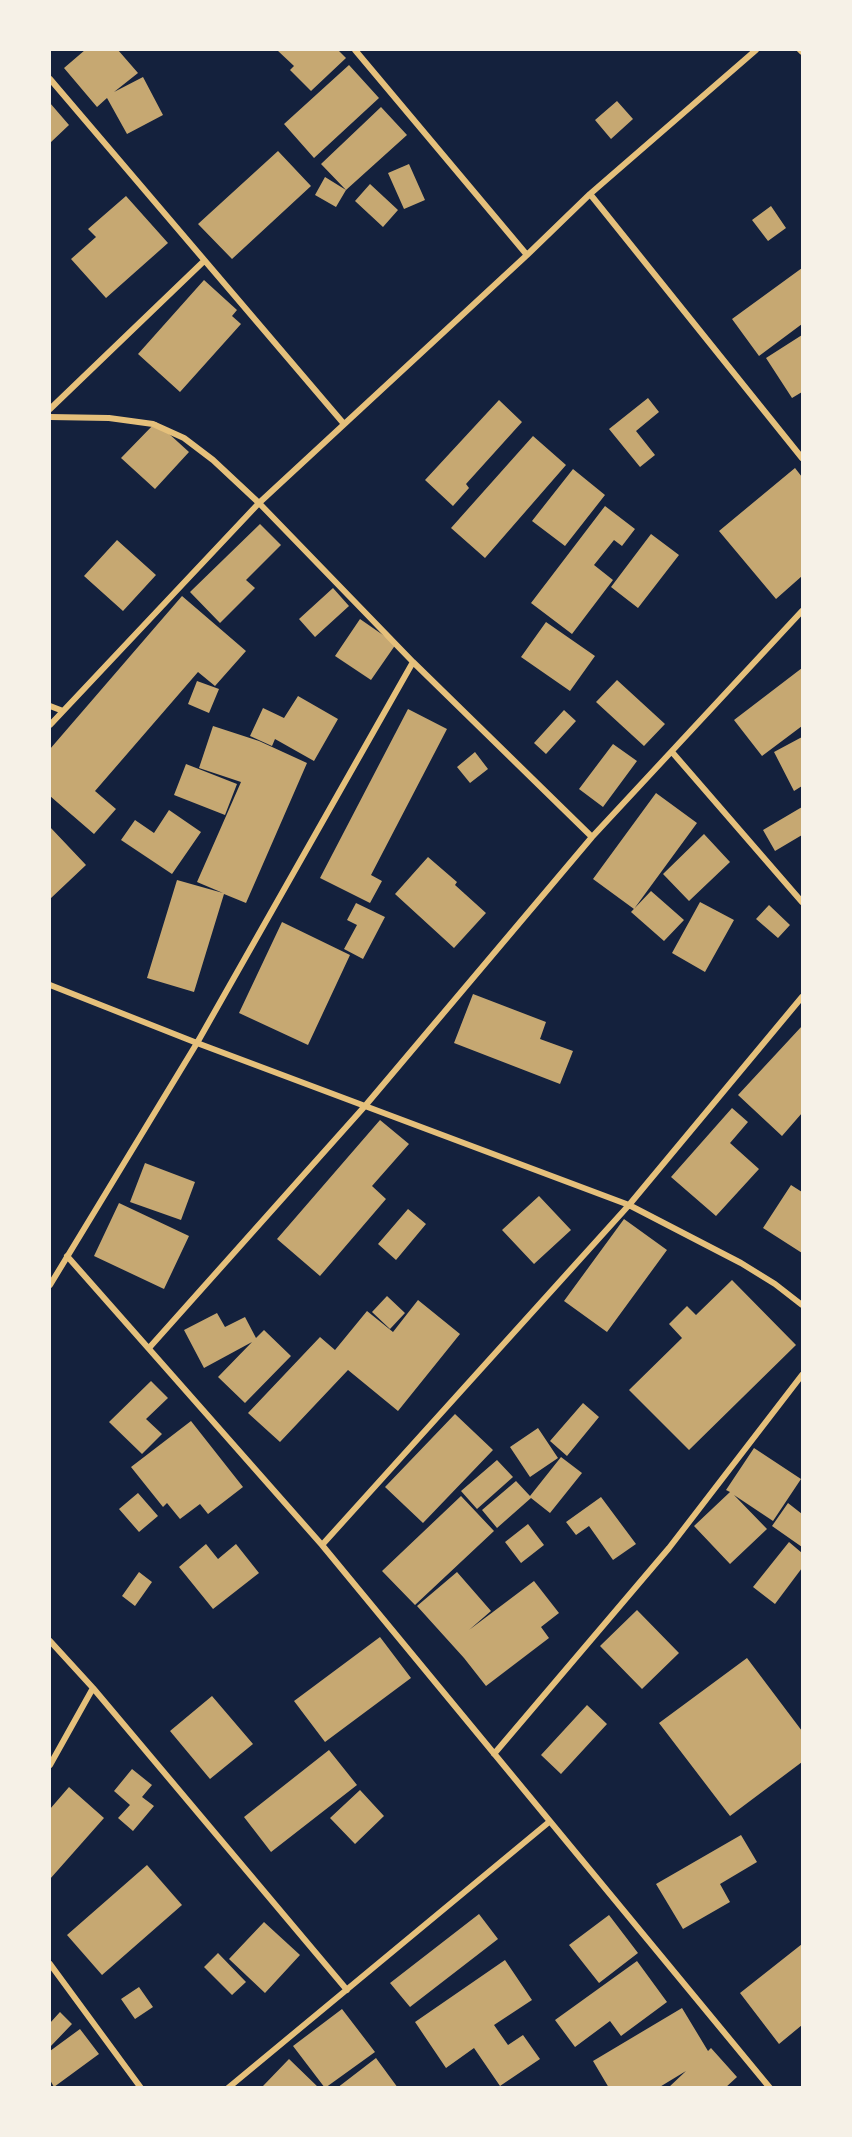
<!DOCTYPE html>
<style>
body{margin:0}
#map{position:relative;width:852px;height:2137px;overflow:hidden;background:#14213d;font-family:Montserrat,sans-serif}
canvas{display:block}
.frame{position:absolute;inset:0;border:51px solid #f6f1e7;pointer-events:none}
</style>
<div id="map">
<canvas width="852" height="2137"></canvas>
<div class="frame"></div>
</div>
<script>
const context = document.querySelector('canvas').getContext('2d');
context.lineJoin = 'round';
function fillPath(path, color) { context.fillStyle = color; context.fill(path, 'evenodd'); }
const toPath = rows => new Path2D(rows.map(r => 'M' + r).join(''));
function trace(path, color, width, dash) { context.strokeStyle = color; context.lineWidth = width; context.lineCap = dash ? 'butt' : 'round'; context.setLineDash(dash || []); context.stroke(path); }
const building = toPath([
 [85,50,118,50,138,73,114,92,143,77,163,115,127,134,107,98,97,107,64,68],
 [277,50,338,50,346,58,311,91,290,70,294,66],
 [349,65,379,98,314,158,284,124],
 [617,101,633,119,611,139,595,120],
 [50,103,69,125,50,143],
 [381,107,407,135,346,190,336,207,315,195,325,177,346,190,321,164],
 [278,151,311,186,232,259,198,224],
 [409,164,425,200,404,209,388,173],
 [370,184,398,210,383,227,355,201],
 [126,196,168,243,106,298,71,259,96,237,88,229],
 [771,206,786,228,768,241,752,220],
 [802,268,802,324,759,356,732,319],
 [204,280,237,310,232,316,241,324,180,392,138,354],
 [802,335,802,392,792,398,766,358],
 [648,398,659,412,636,431,655,455,640,467,609,429],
 [499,400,522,422,466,484,469,488,453,506,425,480],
 [156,422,189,452,155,489,121,458],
 [533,436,566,465,485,558,451,528],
 [795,468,802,477,802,576,776,599,719,531],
 [573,469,605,495,565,546,532,521],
 [605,506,635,529,622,546,614,540,594,565,613,580,572,634,531,603],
 [260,524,281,545,246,580,255,588,220,623,190,592],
 [651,534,679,555,638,608,611,587],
 [117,540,156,575,123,611,84,576],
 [333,588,349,606,315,637,299,619],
 [182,596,246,651,215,686,198,672,95,791,116,809,94,834,50,796,50,749],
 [360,619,396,644,371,680,335,656],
 [546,622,595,656,570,691,521,657],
 [802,668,802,726,762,756,734,720],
 [617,680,665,724,644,746,596,702],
 [197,681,219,689,209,713,188,704],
 [298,696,338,719,314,761,275,739,272,746,250,736,263,708,284,718],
 [408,709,447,729,371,875,382,881,370,903,320,878],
 [564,710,576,721,546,754,534,743],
 [213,726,259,741,307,763,246,903,224,894,194,992,147,978,177,880,223,893,197,882,241,782,199,768],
 [802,737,802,786,794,791,774,752],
 [613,744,637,761,603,807,579,789],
 [475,752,488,769,470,783,457,767],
 [186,764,237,784,225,815,174,795],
 [656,793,697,823,634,909,593,879],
 [802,807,802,835,775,851,763,830],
 [169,810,201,832,172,874,121,840,135,820,154,833],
 [50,827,86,865,50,899],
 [704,834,730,862,689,901,663,874],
 [428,857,457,882,455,885,486,913,454,948,395,894],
 [651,891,684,920,664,941,631,912],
 [700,902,734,920,705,972,672,953],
 [356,903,385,917,363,959,344,949,357,925,347,920],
 [769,905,790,925,778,938,756,919],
 [282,922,350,955,308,1045,239,1013],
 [473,994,546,1022,540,1039,573,1051,560,1084,454,1043],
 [802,1026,802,1113,782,1136,738,1095],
 [732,1108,748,1122,730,1143,759,1169,716,1216,671,1177],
 [380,1120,409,1144,372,1186,386,1199,320,1276,277,1239],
 [145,1163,195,1182,181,1220,130,1202],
 [791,1185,802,1192,802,1253,763,1228],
 [539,1196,571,1230,534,1264,502,1230],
 [119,1203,189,1236,164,1289,94,1256],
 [408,1209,426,1224,396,1260,378,1244],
 [624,1219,667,1250,607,1332,564,1301],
 [732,1280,796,1345,689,1450,629,1390,682,1338,669,1324,687,1306,696,1315],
 [387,1296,405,1313,390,1329,372,1312],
 [418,1300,460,1334,398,1411,348,1370,280,1442,248,1413,320,1337,335,1350,367,1311,393,1332],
 [217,1313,225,1327,245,1317,256,1338,264,1330,291,1356,245,1403,218,1377,252,1342,204,1368,184,1330],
 [151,1381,168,1398,146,1419,162,1434,142,1454,109,1422],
 [583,1403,599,1417,567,1456,550,1441],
 [455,1414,493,1450,423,1523,385,1487],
 [191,1421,243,1487,208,1514,200,1504,180,1519,167,1503,163,1507,131,1467],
 [538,1428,558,1458,530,1477,510,1447],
 [754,1448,801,1479,773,1521,734,1495,767,1529,730,1564,694,1526,730,1492,726,1490],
 [561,1457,582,1473,550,1513,531,1498,497,1528,482,1510,516,1481,530,1496],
 [497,1460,513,1477,477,1509,461,1491],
 [138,1493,158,1516,139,1532,119,1509],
 [461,1496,494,1531,415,1605,382,1571],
 [601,1497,636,1544,613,1560,589,1526,576,1535,566,1522],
 [788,1503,802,1514,802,1547,772,1526],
 [528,1524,544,1545,521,1563,505,1542],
 [789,1542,802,1553,802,1568,775,1604,753,1587],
 [206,1544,218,1559,236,1544,259,1573,213,1609,179,1567],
 [139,1572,152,1582,135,1606,122,1596],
 [457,1572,491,1611,469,1630,534,1581,559,1613,541,1627,549,1638,486,1686,464,1658,417,1606],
 [637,1610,679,1653,642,1689,600,1646],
 [380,1637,411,1678,325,1742,294,1701],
 [747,1658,802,1731,802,1762,730,1816,659,1723],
 [212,1696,253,1744,210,1779,170,1731],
 [587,1705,607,1724,561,1774,541,1755],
 [329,1750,357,1785,271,1852,244,1817],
 [132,1769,152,1785,142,1797,154,1806,133,1831,118,1818,130,1805,114,1791],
 [69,1787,104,1818,50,1879,50,1809],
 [360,1790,384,1816,355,1844,330,1818],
 [741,1835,757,1862,720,1884,730,1902,683,1929,656,1884],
 [147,1865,182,1905,102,1975,67,1935],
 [479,1914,498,1939,410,2007,390,1983],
 [609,1915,638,1953,599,1983,569,1945],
 [264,1922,300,1955,265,1993,229,1959],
 [802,1944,802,2025,779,2044,740,1993],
 [218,1953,246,1982,232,1995,204,1967],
 [505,1960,532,2000,494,2025,508,2045,523,2035,540,2059,500,2086,474,2048,446,2068,415,2022],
 [637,1961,667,2002,621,2036,610,2021,575,2047,555,2020],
 [139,1987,153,2007,135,2019,121,1999],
 [682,2008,708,2051,711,2048,737,2077,725,2088,668,2088,686,2071,658,2088,609,2088,593,2061],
 [342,2009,375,2052,325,2088,293,2046],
 [60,2012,72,2024,50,2047,50,2023],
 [80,2029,99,2054,54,2087,50,2080,50,2051],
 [376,2058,398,2088,337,2088],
 [289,2059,319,2088,263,2086]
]);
const minor = toPath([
 [355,50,527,255],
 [800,50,802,52],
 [50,79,344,424],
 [590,194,802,458],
 [50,409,204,261],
 [50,417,109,418,153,424,184,438,213,460,259,503,413,662,592,837],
 [50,706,63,711],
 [50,725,259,503,527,255,590,194,756,50],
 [672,752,802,902],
 [50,985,197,1043,629,1205,741,1263,775,1284,802,1305],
 [67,1256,322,1545,770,2088],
 [50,1285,197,1043,413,662],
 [149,1348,365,1106,592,837,802,611],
 [322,1545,629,1205,802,997],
 [50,1641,93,1688,347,1990],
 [494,1754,669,1548,802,1375],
 [50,1765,93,1688],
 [50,1964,141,2088],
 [228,2088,549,1822]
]);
fillPath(building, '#c6a872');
trace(minor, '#e5c07b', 6);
</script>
